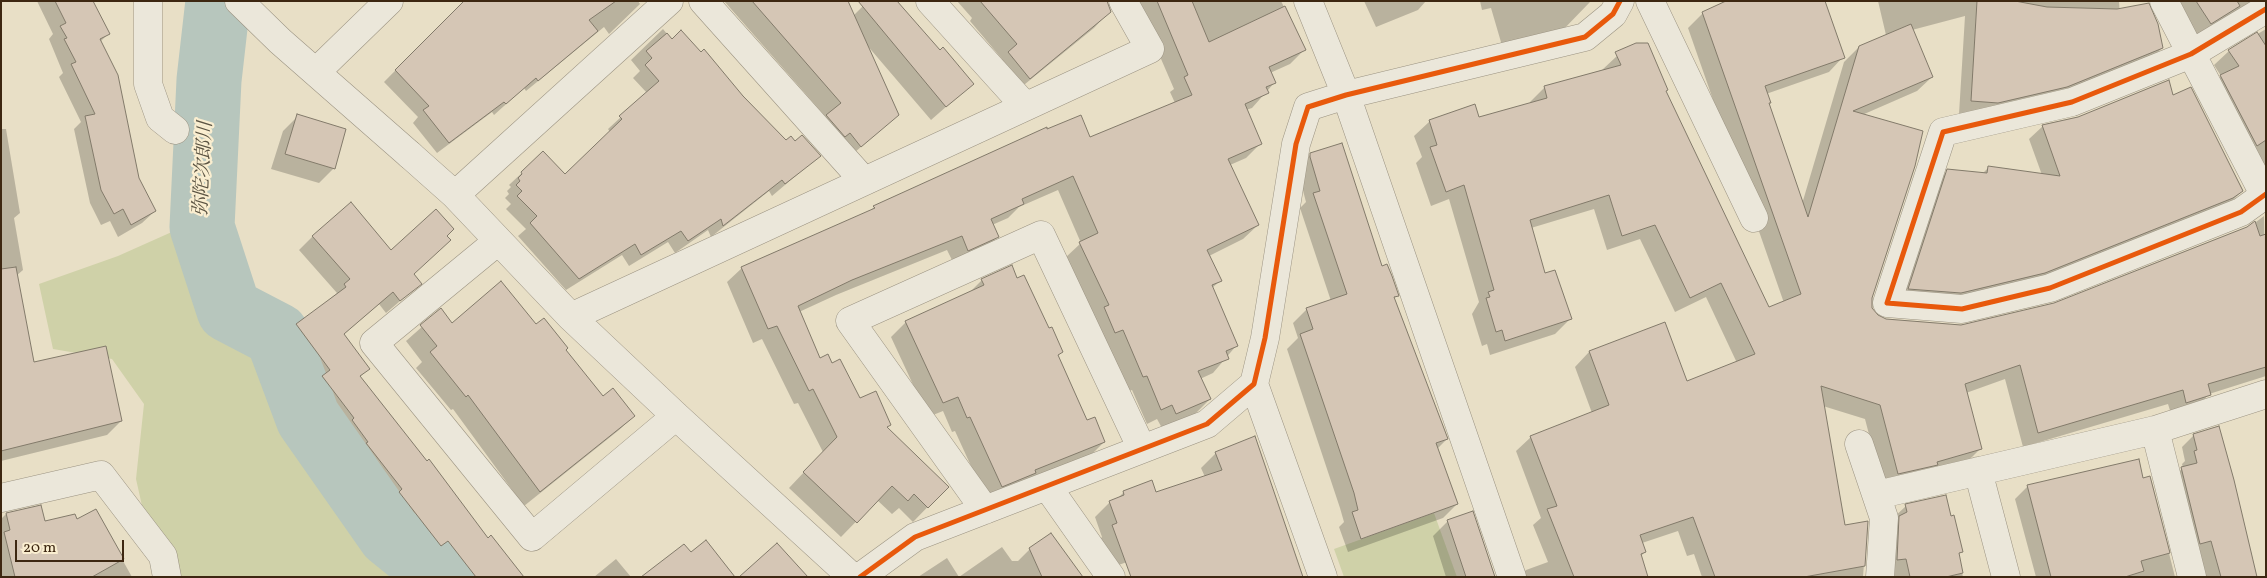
<!DOCTYPE html>
<html>
<head>
<meta charset="utf-8">
<style>
	body { margin:0 }
	#map { position:relative; width:2267px; height:578px; overflow:hidden; background:#e8dfc6; font-family:Vollkorn,serif }
	canvas { display:block }
	.frame { position:absolute; inset:0; border:2px solid #3d2711; pointer-events:none }
	.scale { position:absolute; left:15px; top:540px; width:109px; height:22px; box-sizing:border-box; border:2px solid #3d2711; border-top:0; padding-left:6px; font-size:15px; line-height:18px; white-space:nowrap; color:#3d2711; -webkit-text-stroke:4px #faeed0; paint-order:stroke }
</style>
</head>
<body>
<div id="map">
<canvas width="2267" height="578"></canvas>
<div class="frame"></div>
<div class="scale">20 m</div>
</div>
<script>
const context = document.querySelector('canvas').getContext('2d');
context.lineJoin = 'round';
function paint(path, color) { context.fillStyle = color; context.fill(path, 'evenodd'); }
const shape = rows => new Path2D(rows.map(r => 'M' + r).join(''));
function stroke(path, color, width, dash) { context.strokeStyle = color; context.lineWidth = width; context.lineCap = dash ? 'butt' : 'round'; context.setLineDash(dash || []); context.stroke(path); }
function drawText(font, color, halo, rows, align = 'center') {
  context.font = font + ' Vollkorn,"Noto Serif JP",serif'; context.lineWidth = 4.5; context.setLineDash([]); context.textBaseline = 'middle'; context.strokeStyle = halo; context.fillStyle = color; for (const [text, x, y, turn = 0] of rows) {
    context.save(); context.translate(x, y); context.rotate((+turn || 0) * Math.PI / 180); context.textAlign = isNaN(turn) ? turn : align; if (halo) context.strokeText(text, 0, 0); context.fillText(text, 0, 0); context.restore();
  }
}
paint(shape([
	[174,231,206,316,263,349,314,459,386,572,394,577,158,577,136,479,144,404,112,359,53,349,39,284,118,256],
	[1434,513,1457,577,1344,577,1334,549]
]), '#cfd1a8');
paint(shape([
	[37,1,91,1,108,34,100,42,138,179,155,211,142,223,118,237,110,221,101,225,90,203,74,129,81,122,59,77,63,73,49,39,53,34],
	[464,1,638,1,640,4,609,34,604,27,526,91,524,88,494,115,492,112,437,153,413,123,418,117,384,82],
	[724,1,846,1,853,16,868,1,940,52,972,84,931,120,866,44,897,115,845,161,812,131,826,117],
	[957,1,1099,1,1108,13,1094,28,1014,93,994,67,1002,59,970,21,972,18],
	[1130,1,1281,1,1305,49,1290,64,1270,73,1275,82,1252,108,1246,110,1261,143,1246,158,1230,165,1258,225,1243,239,1209,256,1220,281,1212,288,1236,346,1213,373,1200,379,1210,399,1195,414,1162,428,1157,419,1147,424,1132,390,1128,391,1108,344,1101,347,1065,258,1081,243,1058,190,1019,207,1008,218,992,225,997,237,983,251,954,264,947,250,836,295,799,312,820,359,831,365,859,399,889,425,886,428,947,487,913,522,899,508,892,514,877,500,841,537,789,488,823,452,798,403,794,404,762,339,753,343,727,282,742,268,869,212,874,207,1046,129,1089,138,1175,103,1170,92,1174,89,1149,31],
	[1364,1,1426,1,1418,10,1376,27],
	[1480,1,1591,1,1559,34,1503,49,1491,8,1482,10],
	[1878,1,2119,1,2120,18,2162,48,2149,61,2053,99,1984,115,1959,114,1965,16,1912,30,1932,77,1917,91,1862,115,1871,308,1877,316,1885,320,1961,326,2054,304,2248,228,2264,216,2266,376,2209,394,2195,410,2172,417,2168,404,2023,447,2005,379,1966,393,1980,449,1965,464,1883,488,1865,419,1823,406,1843,527,1867,523,1863,577,1702,577,1694,554,1687,556,1678,531,1642,543,1645,552,1641,556,1634,577,1519,577,1526,570,1548,562,1533,525,1541,518,1516,451,1531,437,1592,413,1575,367,1589,352,1686,382,1737,363,1706,297,1675,312,1640,239,1607,250,1594,209,1531,228,1545,275,1570,319,1555,334,1490,355,1487,344,1482,346,1472,314,1479,302,1449,199,1431,206,1416,163,1422,157,1414,136,1429,122,1474,106,1478,118,1530,104,1530,102,1545,87,1602,70,1617,56,1665,92,1769,309,1784,303,1688,28,1703,13,1843,57,1829,72,1766,94,1768,104,1802,204,1844,62,1859,47,1886,35],
	[2172,1,2266,1,2196,37],
	[663,29,672,40,742,97,786,142,794,143,819,156,772,196,769,191,711,237,708,230,675,253,668,242,629,266,622,255,566,290,518,236,526,229,506,209,511,204,505,198,509,194,507,191,511,187,509,185,543,153,565,176,610,132,608,129,647,93,633,78,640,71,631,60],
	[2266,29,2266,179,2209,89,2221,76,2214,65,2229,51],
	[2190,89,2243,190,2230,203,2031,286,1947,306,1896,302,1934,184,1948,171,1982,174,1989,167,2042,175,2029,139,2043,126,2172,97],
	[298,116,334,168,319,183,271,169,283,131],
	[1,129,6,129,20,213,14,218,23,270,16,276,33,364,121,421,107,435,1,461],
	[1311,154,1397,295,1394,299,1447,439,1437,449,1457,504,1443,518,1348,552,1339,527,1344,522,1340,508,1287,349,1298,338,1293,323,1307,309,1331,301,1300,208,1306,202,1297,168],
	[313,236,391,251,420,284,386,313,379,304,343,335,368,369,360,377,505,577,452,577,434,553,427,559,386,506,389,503,354,457,356,456,339,435,342,432,309,390,316,383,284,338,337,293,299,250],
	[982,280,1017,280,1062,352,1058,356,1087,421,1104,442,1089,457,987,501,955,431,952,432,943,411,928,417,891,337,906,322,969,293],
	[441,310,452,324,536,326,603,398,634,416,619,430,524,506,453,409,451,410,416,368,422,362,406,341],
	[2194,435,2256,577,2193,577,2169,481,2183,468,2182,464,2185,461,2182,447],
	[1216,453,1261,512,1108,569,1098,541,1102,537,1095,517,1110,502,1117,499,1124,492,1155,493,1205,477,1201,468],
	[2150,478,2175,577,2036,577,2015,499,2028,486],
	[1906,506,1961,552,1958,555,1963,577,1882,577,1891,520],
	[95,511,132,577,1,577,1,519,6,514,44,523,77,521],
	[1448,521,1494,577,1446,577,1433,536],
	[1002,547,1012,561,1018,561,1030,549,1077,577,918,577,947,558,959,577],
	[616,559,631,577,594,577]
]), '#0003');
stroke(shape([
	[218,1,209,80,202,227,229,310,277,335,308,418,390,535,442,577]
]), '#b7c6bd', 65);
const building = shape([
	[55,1,93,1,110,34,100,39,118,75,139,178,156,211,131,225,123,209,114,214,101,190,85,116,95,114,71,64,76,62,64,39,67,38,60,26,66,23,55,1],
	[464,1,616,1,589,20,598,31,538,81,536,78,506,104,504,102,449,143,423,110,429,106,395,70,464,1],
	[752,1,848,1,899,115,861,147,850,133,845,137,826,115,841,103,752,1],
	[858,1,897,1,940,50,943,47,974,84,946,107,858,1],
	[980,1,1107,1,1111,12,1030,79,1008,52,1017,44,980,1],
	[1157,1,1192,1,1209,42,1285,6,1306,50,1269,67,1276,83,1266,87,1269,93,1245,104,1262,144,1228,159,1259,225,1207,250,1222,281,1212,285,1238,346,1226,351,1229,359,1198,371,1211,399,1176,414,1172,405,1161,410,1147,376,1143,377,1123,330,1115,333,1104,307,1109,305,1079,242,1098,233,1073,176,1022,199,1024,204,991,219,999,237,968,251,962,236,852,280,798,306,820,358,828,354,832,363,840,359,860,398,876,391,891,425,887,427,949,487,928,508,914,494,908,501,892,486,857,523,803,472,837,437,813,389,809,391,777,326,768,329,741,267,875,208,873,206,1047,127,1047,129,1081,115,1090,137,1192,95,1184,77,1188,75,1157,1],
	[1726,1,1825,1,1845,58,1765,86,1771,103,1769,103,1808,217,1859,46,1911,24,1933,77,1853,111,1923,131,1915,166,1872,298,1872,308,1878,315,1886,319,1961,325,2054,303,2247,227,2255,221,2260,236,2266,234,2266,367,2208,384,2211,395,2186,403,2183,390,2038,433,2020,365,1965,384,1982,449,1937,462,1938,465,1898,474,1880,405,1821,386,1845,525,1868,521,1865,566,1804,577,1715,577,1693,517,1640,535,1646,552,1641,554,1648,577,1574,577,1547,509,1557,506,1530,436,1609,405,1589,351,1665,322,1687,381,1755,354,1721,283,1690,298,1655,225,1622,236,1609,195,1530,220,1545,273,1555,270,1572,319,1505,341,1502,330,1496,332,1486,298,1490,297,1488,292,1494,290,1464,185,1446,192,1430,147,1437,145,1429,120,1475,104,1479,117,1547,98,1544,86,1621,65,1615,52,1636,43,1648,43,1668,90,1666,91,1769,307,1801,294,1702,12,1726,1],
	[1977,1,2015,1,2047,7,2117,9,2149,3,2158,24,2163,48,2067,87,1998,103,1971,101,1977,1],
	[2196,1,2237,1,2240,6,2211,24,2196,1],
	[681,30,701,52,704,49,743,96,786,140,791,136,795,141,802,135,821,156,785,184,782,180,723,226,721,219,688,241,681,231,641,255,635,244,579,279,530,223,537,216,517,196,522,191,516,185,520,181,518,178,522,174,521,172,543,151,565,174,622,119,619,116,659,81,645,65,652,58,646,51,667,33,672,39,681,30],
	[2257,32,2266,46,2266,140,2257,146,2220,75,2239,66,2228,50,2257,32],
	[2169,80,2173,95,2191,87,2243,191,2233,198,2045,273,1961,293,1908,289,1947,169,1987,173,1988,166,2060,176,2042,125,2078,117,2169,80],
	[297,114,346,129,335,169,285,154,297,114],
	[1342,143,1382,266,1387,264,1392,276,1399,296,1394,297,1448,439,1436,443,1458,504,1361,539,1352,512,1358,510,1354,493,1300,334,1313,329,1306,308,1347,294,1313,193,1320,191,1310,157,1310,153,1342,143],
	[351,202,391,250,436,209,454,229,447,236,451,240,414,274,422,284,400,301,393,292,344,334,370,369,360,376,427,461,429,459,488,538,491,535,524,577,476,577,448,541,441,546,399,492,402,489,366,443,368,442,352,420,354,418,322,376,330,370,296,324,346,287,344,284,350,279,312,236,351,202],
	[1012,265,1017,278,1024,275,1049,328,1052,327,1063,352,1058,355,1087,420,1095,417,1105,442,1035,470,1036,473,1002,487,970,417,967,418,958,397,943,403,905,321,984,285,981,279,1012,265],
	[16,267,34,362,106,346,122,421,1,451,1,269,16,267],
	[501,281,536,324,544,318,568,348,566,350,603,396,613,388,635,416,540,492,468,395,466,397,430,352,437,346,420,325,441,308,452,323,501,281],
	[2219,426,2234,480,2257,577,2221,577,2211,541,2200,544,2181,467,2197,463,2194,451,2197,450,2193,434,2219,426],
	[1255,436,1303,577,1131,577,1112,525,1117,523,1109,501,1124,495,1123,491,1152,480,1156,492,1222,470,1215,452,1255,436],
	[2139,459,2143,478,2150,476,2170,553,2141,561,2144,571,2125,577,2051,577,2027,485,2139,459],
	[1946,495,1951,516,1954,515,1963,552,1959,553,1963,573,1946,577,1910,577,1906,559,1897,560,1899,516,1907,512,1905,504,1946,495],
	[41,505,45,521,75,514,77,519,96,509,124,559,92,577,15,577,4,532,10,530,6,513,41,505],
	[1473,511,1495,577,1466,577,1447,520,1473,511],
	[1051,533,1083,577,1042,577,1029,548,1051,533],
	[706,540,735,577,641,577,684,544,691,552,706,540],
	[777,543,808,577,739,577,777,543]
]);
paint(building, '#d5c6b5');
stroke(building, '#827a6a', 1);
const minor = shape([
	[148,1,148,84,160,118,175,130],
	[703,1,864,181],
	[930,1,1025,106],
	[1308,1,1346,95,1512,577],
	[1650,1,1754,218],
	[2164,1,2266,198],
	[2266,9,2191,54,2072,102,1943,132,1887,303,1962,309,2050,288,2241,212,2266,194],
	[317,71,389,1],
	[410,155,455,195,571,317,676,416,852,577],
	[455,195,669,1],
	[498,241,374,343,532,537,676,416],
	[571,317,1150,49,1123,1],
	[1254,384,1323,577],
	[2155,430,2192,577],
	[1859,444,1884,518,1880,577],
	[1978,471,2006,577],
	[1047,486,1111,577],
	[1877,495,2155,430,2266,394],
	[1,498,101,475,163,556,167,577],
	[985,510,850,321,1041,235,1142,449],
	[860,577,915,537,1207,424,1254,384,1265,338,1296,144,1308,107,1346,95,1585,37,1613,14,1620,1]
]);
const tertiary = shape([
	[239,1,280,41,410,155]
]);
stroke(minor, '#9b9382', 29);
stroke(tertiary, '#9b9382', 29);
stroke(minor, '#ebe7da', 28);
stroke(tertiary, '#ebe7da', 28);
stroke(shape([
	[2266,9,2191,54,2072,102,1943,132,1887,303,1962,309,2050,288,2241,212,2266,194],
	[860,577,915,537,1207,424,1254,384,1265,338,1296,144,1308,107,1346,95,1585,37,1613,14,1620,1]
]), '#e8590c', 5);
drawText('italic 19px', '#5b5443', '#faeed0', [
	["弥陀次郎川",205,169,-87]
]);
</script>
</body>
</html>
